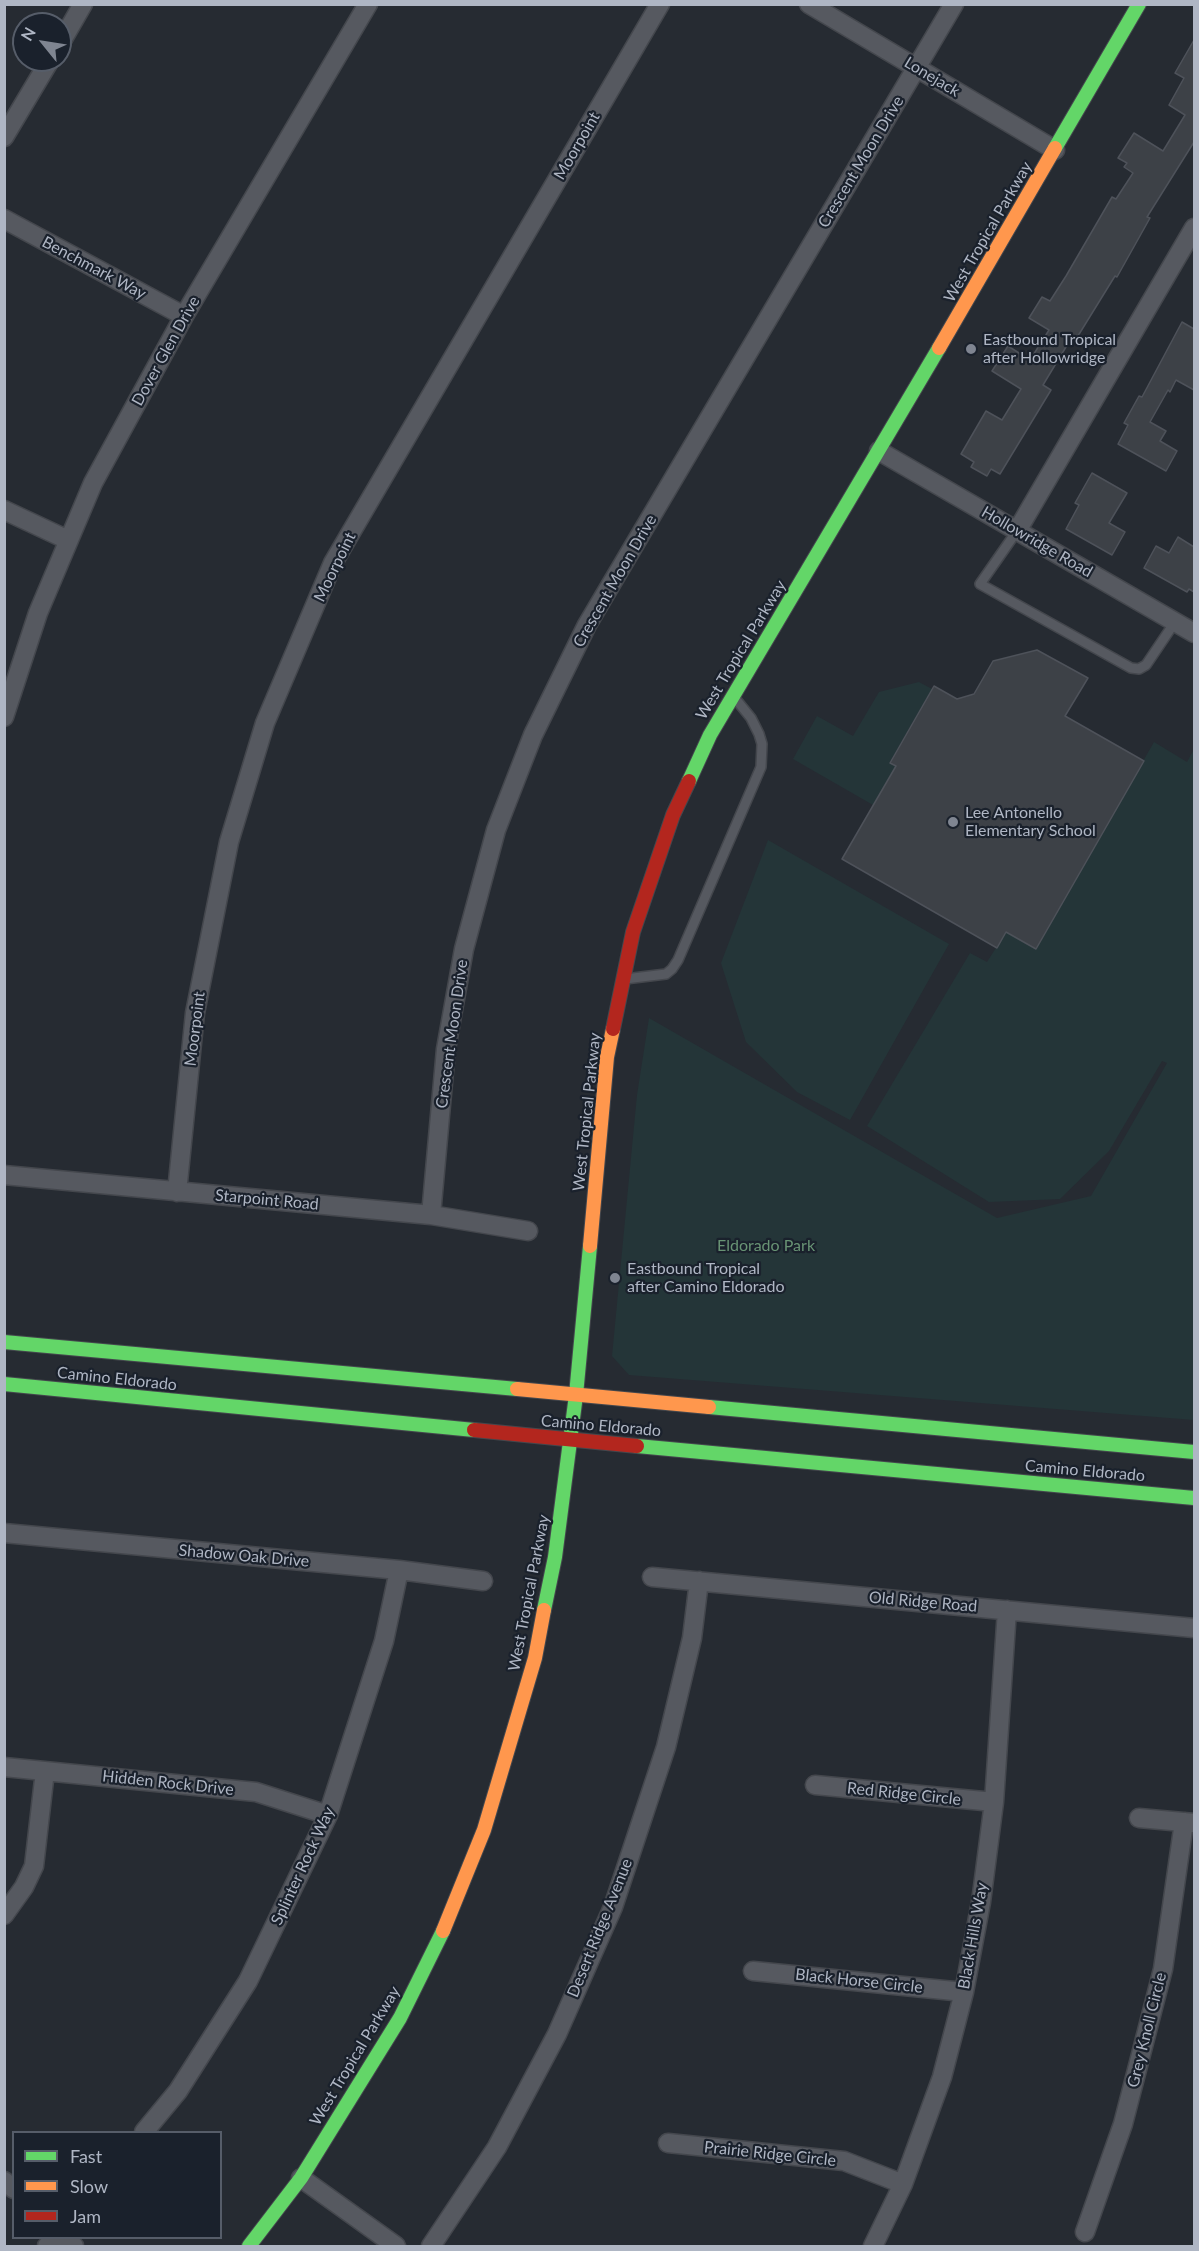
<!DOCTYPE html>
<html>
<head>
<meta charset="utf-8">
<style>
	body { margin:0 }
	#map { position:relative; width:1199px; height:2251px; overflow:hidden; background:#262b32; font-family:Lato,sans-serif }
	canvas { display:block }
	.frame { position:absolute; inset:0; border:6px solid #afb6c4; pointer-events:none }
	.legend { position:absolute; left:12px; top:2131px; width:210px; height:108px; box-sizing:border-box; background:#1a212c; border:2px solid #565d69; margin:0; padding:8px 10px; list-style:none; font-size:18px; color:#afb6c4 }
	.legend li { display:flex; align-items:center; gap:12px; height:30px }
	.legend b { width:30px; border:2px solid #565d69 }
	.north { position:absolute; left:12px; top:12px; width:60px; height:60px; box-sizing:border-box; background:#1a212c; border:2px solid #565d69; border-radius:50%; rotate:300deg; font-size:16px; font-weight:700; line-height:24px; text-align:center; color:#afb6c4 }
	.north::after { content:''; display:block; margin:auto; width:21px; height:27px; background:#7f8591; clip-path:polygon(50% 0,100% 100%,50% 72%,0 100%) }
</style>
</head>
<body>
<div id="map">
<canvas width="1199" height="2251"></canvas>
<div class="frame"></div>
<ul class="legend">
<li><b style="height:8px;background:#63d668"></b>Fast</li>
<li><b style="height:8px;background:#ff974d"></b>Slow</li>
<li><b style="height:8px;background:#b3261e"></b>Jam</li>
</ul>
<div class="north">N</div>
</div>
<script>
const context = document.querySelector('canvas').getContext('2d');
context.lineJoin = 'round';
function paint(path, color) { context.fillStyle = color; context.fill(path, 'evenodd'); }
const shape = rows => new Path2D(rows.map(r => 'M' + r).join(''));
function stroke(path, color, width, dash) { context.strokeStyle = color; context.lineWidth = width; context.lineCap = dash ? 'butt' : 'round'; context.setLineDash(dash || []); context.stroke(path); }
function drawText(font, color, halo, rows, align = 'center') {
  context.font = font + ' Lato,sans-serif'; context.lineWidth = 4.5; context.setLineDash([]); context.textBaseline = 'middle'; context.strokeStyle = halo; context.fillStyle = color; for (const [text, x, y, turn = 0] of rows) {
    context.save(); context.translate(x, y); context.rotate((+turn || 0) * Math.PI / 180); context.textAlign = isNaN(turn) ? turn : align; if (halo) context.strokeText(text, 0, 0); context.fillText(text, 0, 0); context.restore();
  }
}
paint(shape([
	[919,682,932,689,890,762,896,766,873,805,793,759,817,716,853,736,879,692],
	[1154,742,1187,762,1194,749,1194,1420,629,1375,612,1356,637,1095,649,1018,997,1218,1091,1196,1167,1063,1162,1061,1109,1151,1060,1199,989,1202,867,1126,970,953,987,962,1006,932,1036,949],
	[768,840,949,944,850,1120,797,1092,746,1042,721,963]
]), '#243538');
const building = shape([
	[1194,40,1194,142,1147,217,1150,218,1117,277,1115,276,1073,344,1069,342,1043,385,1051,390,1000,474,991,469,987,476,971,467,974,462,961,454,986,411,1002,420,1021,389,992,371,1008,346,1030,360,1049,330,1029,318,1042,297,1050,301,1066,276,1112,197,1116,199,1133,173,1124,167,1127,163,1118,158,1134,133,1163,151,1185,115,1169,105,1184,78,1175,73,1194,40],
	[1182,322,1194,329,1194,390,1176,380,1170,392,1168,390,1150,422,1166,431,1160,441,1177,451,1166,471,1118,444,1128,425,1124,423,1139,396,1142,397,1182,322],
	[1092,473,1127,493,1109,523,1125,532,1112,555,1066,529,1079,505,1075,503,1092,473],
	[1178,537,1194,547,1194,592,1189,589,1187,592,1144,568,1156,546,1169,553,1178,537],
	[1037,650,1088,678,1065,716,1144,761,1036,949,1006,932,997,948,842,859,896,766,890,763,934,686,957,699,974,694,993,661,1037,650]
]);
paint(building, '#3d4147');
stroke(building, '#4e525a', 1.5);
const lane = shape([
	[1017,531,980,584,1131,668,1139,669,1146,665,1175,622],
	[625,979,666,974,672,969,678,960,761,767,762,744,759,734,751,718,734,697]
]);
const street = shape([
	[809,4,1055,150],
	[60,44,83,4],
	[4,137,50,60],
	[4,219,184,316],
	[879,451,1194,633],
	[4,510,68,540],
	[1017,531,1194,228],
	[4,717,38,613,93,483,184,316,368,4],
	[4,1175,431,1215,528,1231],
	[177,1192,195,1013,229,842,265,723,333,563,660,4],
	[431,1215,446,1049,464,949,496,830,533,735,587,625,954,4],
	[4,1533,399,1570,483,1581],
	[652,1577,1194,1628],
	[4,1767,256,1792,328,1815],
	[815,1785,994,1802],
	[1139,1818,1194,1823],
	[4,1915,24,1887,34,1866,45,1771],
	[753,1971,964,1992],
	[144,2132,178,2091,248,1981,328,1815,384,1641,399,1570],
	[668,2143,844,2161,903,2184],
	[301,2178,396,2246],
	[4,2181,14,2189],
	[1085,2232,1123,2124,1163,1969,1184,1822],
	[65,2238,74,2246],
	[47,2246,56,2238],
	[431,2246,497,2147,557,2034,613,1907,666,1747,692,1638,699,1581],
	[873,2246,903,2184,942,2077,964,1992,981,1902,994,1802,1007,1610]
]);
const fast = shape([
	[1055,148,1139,4],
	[689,781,710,735,939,348],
	[4,1342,517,1389],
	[4,1384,474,1430],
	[709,1407,1194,1452],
	[637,1446,1194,1498],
	[544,1610,555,1557,576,1395,590,1246],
	[249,2246,301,2178,400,2018,443,1931]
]);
const slow = shape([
	[939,348,1055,148],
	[590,1246,607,1057,613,1029],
	[517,1389,709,1407],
	[443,1931,484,1830,535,1658,544,1610]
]);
const jam = shape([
	[613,1029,633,932,673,815,689,781],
	[474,1430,637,1446]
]);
stroke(lane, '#44474d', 12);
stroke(street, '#44474d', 21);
stroke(fast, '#44474d', 16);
stroke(slow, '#44474d', 16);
stroke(jam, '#44474d', 16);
stroke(lane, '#565960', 9);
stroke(street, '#565960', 18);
stroke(fast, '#63d668', 14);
stroke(slow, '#ff974d', 14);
stroke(jam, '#b3261e', 14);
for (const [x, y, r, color] of [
	[971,349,6,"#7f8591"],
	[953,822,6,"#7f8591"],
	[615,1278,6,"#7f8591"]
]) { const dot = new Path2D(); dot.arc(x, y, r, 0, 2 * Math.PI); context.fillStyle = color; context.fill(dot); stroke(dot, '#1a212c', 2); }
drawText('16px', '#afb6c4', '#1a212c', [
	["Lonejack",932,77,31],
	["Moorpoint",577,146,-60],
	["Crescent Moon Drive",861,162,-59],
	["West Tropical Parkway",988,232,-60],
	["Benchmark Way",94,268,28],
	["Dover Glen Drive",166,351,-61],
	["Hollowridge Road",1037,542,30],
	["Moorpoint",335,567,-64],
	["Crescent Moon Drive",615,581,-60],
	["West Tropical Parkway",741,650,-59],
	["Moorpoint",195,1029,-83],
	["Crescent Moon Drive",452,1034,-82],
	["West Tropical Parkway",587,1112,-84],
	["Starpoint Road",267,1200,5],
	["Camino Eldorado",117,1379,6],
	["Camino Eldorado",601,1426,5],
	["Camino Eldorado",1085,1471,5],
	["Shadow Oak Drive",244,1556,5],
	["West Tropical Parkway",529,1593,-79],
	["Old Ridge Road",923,1602,5],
	["Hidden Rock Drive",168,1783,6],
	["Red Ridge Circle",904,1794,6],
	["Splinter Rock Way",303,1866,-65],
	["Desert Ridge Avenue",600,1928,-68],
	["Black Hills Way",973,1936,-80],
	["Black Horse Circle",859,1981,6],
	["Grey Knoll Circle",1147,2030,-76],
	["West Tropical Parkway",355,2056,-59],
	["Prairie Ridge Circle",770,2154,6]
]);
drawText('16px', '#afb6c4', '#1a212c', [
	["Eastbound Tropical",983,340],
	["after Hollowridge",983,358],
	["Lee Antonello",965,813],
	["Elementary School",965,831],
	["Eastbound Tropical",627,1269],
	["after Camino Eldorado",627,1287]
], 'left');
drawText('16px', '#689374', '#1a212c', [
	["Eldorado Park",766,1246]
]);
</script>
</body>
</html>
